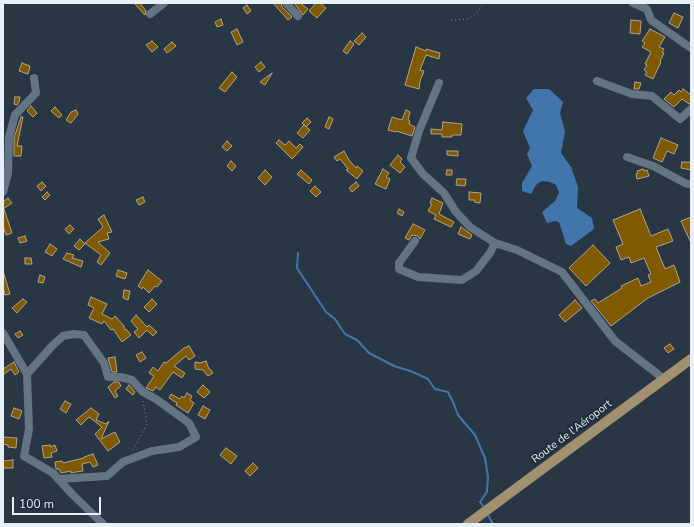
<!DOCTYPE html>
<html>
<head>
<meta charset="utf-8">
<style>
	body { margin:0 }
	#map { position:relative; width:694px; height:527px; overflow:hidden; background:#293745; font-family:"Nunito Sans",sans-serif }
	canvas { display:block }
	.frame { position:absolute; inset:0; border:4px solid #e8f1fa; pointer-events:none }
	.scale { position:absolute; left:12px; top:497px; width:89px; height:18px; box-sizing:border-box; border:2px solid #e8f1fa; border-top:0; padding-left:5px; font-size:12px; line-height:14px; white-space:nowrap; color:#e8f1fa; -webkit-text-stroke:3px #1f2d3a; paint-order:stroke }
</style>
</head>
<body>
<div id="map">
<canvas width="694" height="527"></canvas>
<div class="frame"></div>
<div class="scale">100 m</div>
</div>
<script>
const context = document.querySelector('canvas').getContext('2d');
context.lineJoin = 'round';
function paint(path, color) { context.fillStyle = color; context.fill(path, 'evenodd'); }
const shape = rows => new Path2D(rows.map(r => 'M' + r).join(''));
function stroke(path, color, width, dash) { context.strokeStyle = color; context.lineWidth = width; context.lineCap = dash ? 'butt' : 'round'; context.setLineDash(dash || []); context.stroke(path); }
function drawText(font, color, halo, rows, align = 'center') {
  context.font = font + ' "Nunito Sans",sans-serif'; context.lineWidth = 4; context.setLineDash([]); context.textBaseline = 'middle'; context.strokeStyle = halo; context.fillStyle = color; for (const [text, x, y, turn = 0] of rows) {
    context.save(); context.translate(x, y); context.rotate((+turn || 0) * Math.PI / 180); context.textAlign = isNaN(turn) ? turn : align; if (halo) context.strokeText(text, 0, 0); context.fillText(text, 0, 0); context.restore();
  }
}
paint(shape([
	[534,89,549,89,563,102,560,113,565,131,561,153,571,167,578,187,577,208,592,218,594,229,571,246,566,244,559,222,555,221,547,223,542,212,555,201,559,193,556,185,550,182,542,181,536,185,531,194,522,191,522,183,532,166,527,154,530,148,523,131,533,110,526,98]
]), '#4375ad');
stroke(shape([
	[298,253,297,268,326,312,335,319,345,334,357,340,369,353,394,366,413,372,428,379,435,389,448,392,453,402,458,415,475,435,485,458,488,477,487,492,480,502,484,507],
	[487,513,493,524]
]), '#4375ad', 2);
const building = shape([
	[134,3,140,3,146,11,145,15,134,3],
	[273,3,281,3,282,7,292,17,288,20,273,3],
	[296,3,300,3,308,9,303,15,295,4,296,3],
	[316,3,320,3,326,8,317,18,309,11,316,3],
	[247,5,251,11,247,14,243,8,247,5],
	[674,13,683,17,678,28,669,23,674,13],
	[221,19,223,25,217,27,215,22,221,19],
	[631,20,641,21,640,34,630,33,631,20],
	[237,29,243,42,237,45,231,32,237,29],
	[650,29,665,37,659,47,664,49,662,52,664,53,660,61,661,62,653,79,645,75,647,72,644,70,647,65,645,64,651,52,642,47,645,43,642,41,650,29],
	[362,33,366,37,359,45,354,41,362,33],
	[152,41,158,47,152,52,146,45,152,41],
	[350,41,354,44,347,54,343,51,350,41],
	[172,42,176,46,167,53,164,49,172,42],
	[416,47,426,51,426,49,440,53,439,59,426,55,420,70,424,71,420,81,419,89,405,85,416,47],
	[261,62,265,67,259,72,255,67,261,62],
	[22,63,30,66,28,74,19,71,22,63],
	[232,72,237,77,225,92,219,88,232,72],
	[272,73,265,85,260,82,272,73],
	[635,82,641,83,639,89,634,89,635,82],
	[683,89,691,95,691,104,689,104,682,99,674,107,664,99,671,92,674,95,679,90,681,92,683,89],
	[15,97,20,97,19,102,17,105,14,104,15,97],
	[31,106,37,113,33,117,27,111,31,106],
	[55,107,62,115,59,118,51,111,55,107],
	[76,110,78,114,71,123,66,120,71,112,76,110],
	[406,110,410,112,408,120,410,121,409,124,415,127,412,136,396,131,396,132,388,130,392,117,402,120,406,110],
	[21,117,23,117,17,146,22,146,21,156,14,156,14,138,21,117],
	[329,117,333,119,329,129,325,127,329,117],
	[307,118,311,122,306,127,302,123,307,118],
	[443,122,462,124,461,135,452,135,452,137,442,137,442,134,431,134,431,129,442,130,443,122],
	[304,125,310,130,303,138,297,133,304,125],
	[661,138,678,145,674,154,667,151,662,162,653,158,661,138],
	[279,140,285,145,289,141,296,148,300,144,303,147,292,159,276,143,279,140],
	[227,141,232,146,227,151,222,147,227,141],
	[344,151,349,160,356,168,357,166,363,171,357,179,346,170,348,169,340,159,337,161,334,157,344,151],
	[447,151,458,151,458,156,447,155,447,151],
	[398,155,402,159,400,162,405,167,400,173,390,165,398,155],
	[231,161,236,166,232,171,227,166,231,161],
	[682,162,691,162,691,170,681,168,682,162],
	[383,169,389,173,386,177,390,179,386,189,375,184,383,169],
	[643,169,644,171,647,170,649,176,637,179,636,174,638,173,637,171,643,169],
	[265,170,272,177,265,185,258,178,265,170],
	[301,170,312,180,309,184,297,174,301,170],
	[447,170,452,170,452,175,446,175,447,170],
	[457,179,466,179,465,186,456,185,457,179],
	[42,182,46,186,41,191,37,186,42,182],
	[356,182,359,186,352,192,349,188,356,182],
	[315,186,321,192,316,197,310,191,315,186],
	[47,192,50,195,45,200,42,197,47,192],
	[469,192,481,193,480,203,474,202,475,200,469,200,469,192],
	[143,197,145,202,139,205,136,200,143,197],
	[8,198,12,203,3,209,3,202,8,198],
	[432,198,443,203,439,214,454,222,451,227,434,219,436,215,428,211,432,204,430,203,432,198],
	[3,209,4,209,12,233,6,235,3,226,3,209],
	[399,209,404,212,402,216,397,213,399,209],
	[640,209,651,236,668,229,673,241,656,247,665,269,674,265,680,282,648,298,611,326,591,301,595,299,598,303,622,288,621,286,638,278,641,286,651,282,648,275,651,274,644,258,631,263,629,257,621,260,616,247,623,244,613,220,640,209],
	[104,215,112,232,107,233,109,239,98,242,110,253,101,265,97,262,101,255,85,243,103,227,98,219,104,215],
	[691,217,691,243,681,221,691,217],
	[413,224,425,230,420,239,418,236,412,235,409,240,405,238,413,224],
	[70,225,74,229,69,234,65,229,70,225],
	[461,227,472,235,470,239,458,234,461,227],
	[25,236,27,241,20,243,18,238,25,236],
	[80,239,85,244,79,250,74,246,80,239],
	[50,244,57,249,52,256,45,252,50,244],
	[593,245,610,263,586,286,569,268,593,245],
	[67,253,74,255,72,258,83,261,81,267,63,259,67,253],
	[25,258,31,258,32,264,25,264,25,258],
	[118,270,127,273,125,279,116,276,118,270],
	[148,270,162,281,157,287,155,286,149,293,143,287,142,289,138,286,148,270],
	[4,274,10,294,5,295,3,288,3,275,4,274],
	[40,275,45,277,43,283,38,282,40,275],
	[124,290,130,291,128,300,123,298,124,290],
	[91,297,107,304,102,314,112,319,115,316,124,326,124,329,127,330,131,335,122,342,113,329,111,330,104,321,102,324,89,318,94,308,88,305,91,297],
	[23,299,27,302,17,313,12,308,23,299],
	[152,299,157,304,149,312,144,307,152,299],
	[575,300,582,308,565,322,559,315,575,300],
	[136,315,147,327,149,325,157,332,153,336,147,330,139,338,134,332,138,329,131,321,136,315],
	[20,331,23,335,18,338,15,334,20,331],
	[670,344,674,349,668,353,664,348,670,344],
	[189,346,195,356,189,360,186,356,174,366,185,373,182,378,173,372,160,390,156,387,153,391,146,388,154,376,149,373,153,367,158,371,164,362,166,363,184,348,189,346],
	[142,352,146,358,140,362,136,355,142,352],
	[115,357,117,372,112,372,108,358,115,357],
	[206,361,209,369,210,369,213,373,208,376,203,370,195,369,195,362,200,363,206,361],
	[14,362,19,372,15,375,11,369,3,375,3,369,14,362],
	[114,382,119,382,121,386,115,391,118,396,115,398,108,387,114,382],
	[129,385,135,392,133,395,126,389,129,385],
	[203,385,210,392,204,398,197,392,203,385],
	[187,393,192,396,190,400,194,403,188,413,176,405,177,403,169,398,171,394,180,399,182,396,184,398,187,393],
	[65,401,71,404,66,413,60,409,65,401],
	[203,406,210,410,205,419,198,415,203,406],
	[14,408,22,411,19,419,11,416,14,408],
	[91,408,99,414,96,420,106,424,109,421,101,439,115,432,120,442,108,451,95,434,102,427,89,417,81,425,76,420,91,408],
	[3,437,17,438,16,448,8,447,8,445,3,444,3,437],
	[50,445,50,447,55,445,57,451,51,453,52,457,44,458,42,446,50,445],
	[226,448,237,456,231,464,220,455,226,448],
	[93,454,98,465,93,467,90,462,82,464,83,471,76,472,71,473,71,471,61,473,59,469,56,469,55,462,62,461,63,463,84,458,84,457,93,454],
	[13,460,13,468,3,468,3,461,13,460],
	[253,463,258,468,250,476,245,471,253,463]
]);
paint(building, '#805a00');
stroke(building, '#b0a491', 1);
stroke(shape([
	[451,20,468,19,476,14,484,3],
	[133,450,147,424,143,401]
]), '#828e99', 1, [1, 3]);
stroke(shape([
	[286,3,298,16],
	[633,3,647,9,651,20,691,48],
	[150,14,164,3],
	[597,81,632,94,652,96,680,119,691,109],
	[439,83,419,131,411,158,423,174,444,193,456,212,470,227,495,243,517,250,562,272,615,341,664,379],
	[627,157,653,166,687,184,691,184],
	[3,192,8,174,9,137,15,115,36,93,34,78],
	[415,241,399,263,399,269,418,277,462,280,476,271,490,253,495,243],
	[3,333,27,374,29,429,24,456,53,473,72,494,103,524],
	[27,374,53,345,63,336,74,334,84,335,104,363,108,377,120,377,132,380,143,392,156,399,189,423,196,437,179,447,152,451,123,462,107,476,58,479]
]), '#647483', 8);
stroke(shape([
	[468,524,691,359]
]), '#a19170', 10);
drawText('11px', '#e8f1fa', '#1f2d3a', [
	["Route de l'Aéroport",572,432,-37]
]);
</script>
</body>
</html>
